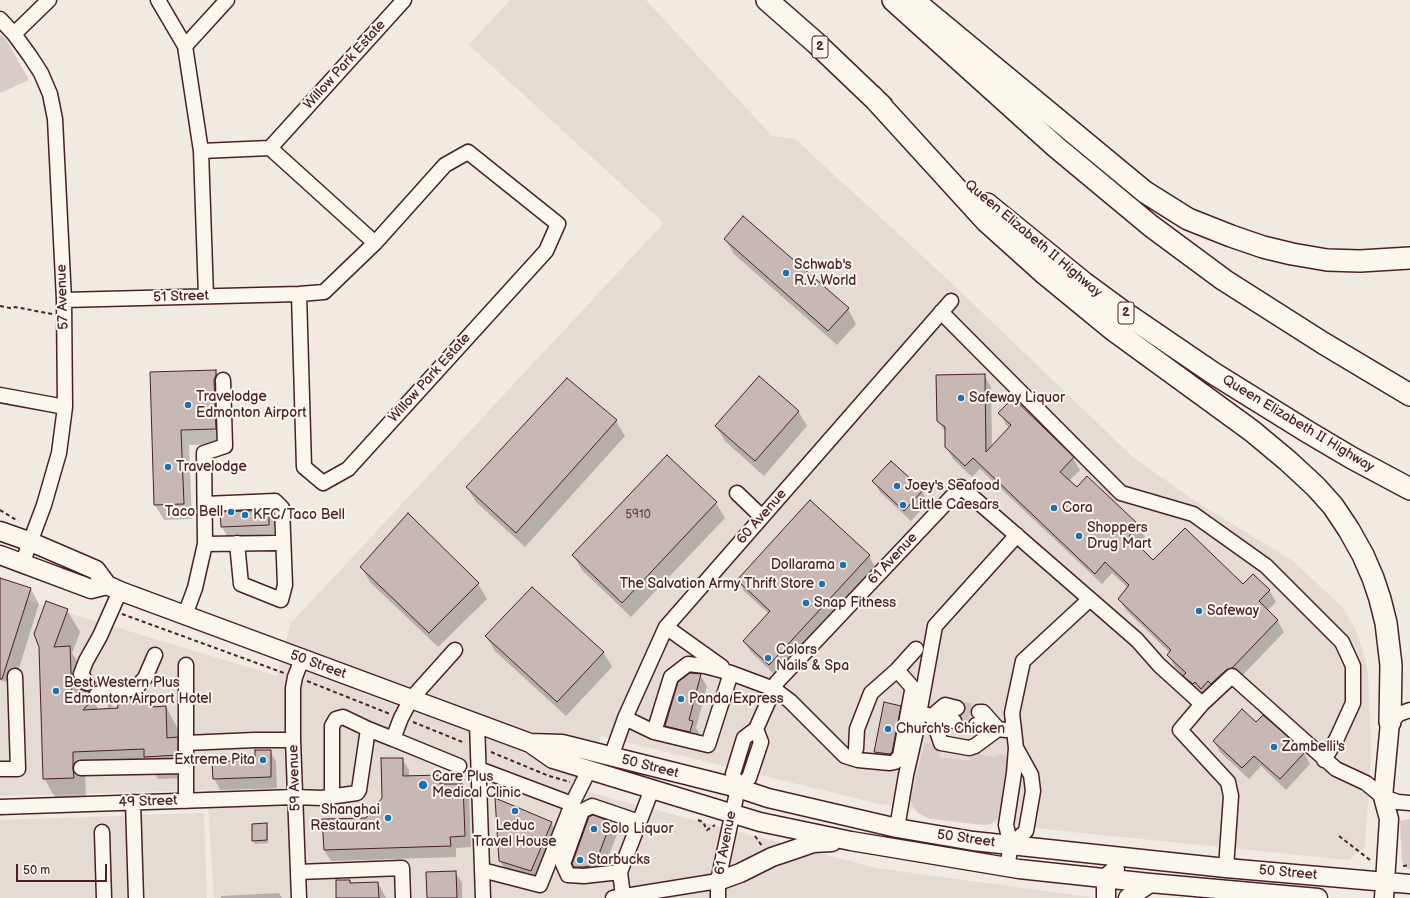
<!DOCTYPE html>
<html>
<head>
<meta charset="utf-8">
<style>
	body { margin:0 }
	#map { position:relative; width:1410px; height:898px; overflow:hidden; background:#f0eae0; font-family:"Balsamiq Sans",sans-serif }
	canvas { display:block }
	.scale { position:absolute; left:16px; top:864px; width:91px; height:18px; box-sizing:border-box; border:2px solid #4a1f2b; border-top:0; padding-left:5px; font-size:12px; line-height:14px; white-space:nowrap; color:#4a1f2b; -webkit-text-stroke:3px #fbf7ec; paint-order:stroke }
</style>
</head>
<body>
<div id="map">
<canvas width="1410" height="898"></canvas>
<div class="scale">50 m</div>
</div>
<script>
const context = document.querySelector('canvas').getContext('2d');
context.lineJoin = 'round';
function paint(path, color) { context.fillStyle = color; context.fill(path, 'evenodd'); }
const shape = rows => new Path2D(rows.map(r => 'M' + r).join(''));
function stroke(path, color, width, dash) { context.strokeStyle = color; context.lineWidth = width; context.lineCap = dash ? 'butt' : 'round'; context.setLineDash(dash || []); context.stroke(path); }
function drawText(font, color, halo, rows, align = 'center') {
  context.font = font + ' "Balsamiq Sans",sans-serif'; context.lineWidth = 4; context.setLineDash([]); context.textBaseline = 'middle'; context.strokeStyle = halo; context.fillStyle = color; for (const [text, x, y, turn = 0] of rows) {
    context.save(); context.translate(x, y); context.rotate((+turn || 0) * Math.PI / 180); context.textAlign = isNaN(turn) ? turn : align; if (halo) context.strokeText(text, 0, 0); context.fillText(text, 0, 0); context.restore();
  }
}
paint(shape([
	[510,0,646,0,772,136,795,139,944,276,1134,458,1198,503,1293,561,1344,609,1358,635,1367,667,1369,692,1371,756,1365,847,1349,860,1053,830,993,822,879,804,601,736,581,790,876,868,1096,898,214,898,207,790,0,796,0,592,277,676,291,623,664,223,469,45],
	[204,813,207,898,0,898,0,820]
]), '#e4dbd2');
paint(shape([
	[0,34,6,39,29,80,0,93],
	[925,743,941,745,939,757,970,761,972,751,981,751,981,755,996,757,997,754,1004,755,1008,760,1010,773,1003,812,991,824,983,825,930,819,918,813,911,802,911,796],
	[1410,819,1410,869,1408,869,1402,862,1400,821]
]), '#d8ccc6');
paint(shape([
	[725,239,848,309,856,324,837,345,734,254],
	[216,371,224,386,224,444,189,445,192,519,164,520,155,505,151,373],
	[984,375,991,387,992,447,1010,428,1006,425,1000,413,1073,458,1080,470,1069,481,1077,489,1087,477,1138,526,1145,537,1137,546,1153,561,1243,586,1269,590,1276,602,1267,611,1277,620,1284,632,1239,679,1208,700,1202,693,1200,695,1191,687,1185,677,1175,667,1168,655,1170,653,1126,610,1119,599,1128,588,1112,573,1102,584,980,469,972,477,953,459,946,447,946,433,938,421],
	[798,411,807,426,764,476,725,441,716,426],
	[616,421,625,436,525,547,476,502,467,487],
	[873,481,922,491,928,502,911,521,880,492],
	[716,503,725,518,631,617,582,570,573,555],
	[268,511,274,522,275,536,228,538,222,527,221,513],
	[869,556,875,567,775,675,751,652,744,641,769,614,744,591,738,580],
	[361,567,478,584,487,599,438,647,370,582],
	[0,579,31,589,39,604,14,684,0,680],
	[67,610,80,632,72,653,82,669,83,692,89,692,99,710,119,709,151,698,156,707,166,707,178,729,179,742,190,761,190,778,158,779,154,772,85,774,86,800,57,801,44,778,40,647],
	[486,636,603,652,612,667,566,716,495,651],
	[700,675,707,686,696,728,699,733,696,743,672,737,666,726],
	[96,680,101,685,113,707,109,708,96,686],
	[900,706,907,718,898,764,882,763,875,751],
	[1256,723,1304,753,1310,764,1286,790,1261,766,1249,779,1220,752,1214,741],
	[270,751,276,762,277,788,220,790,214,778,256,761],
	[402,759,409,770,409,777,439,776,444,785,462,785,469,796,471,847,456,848,456,857,331,861,324,850,323,820,366,819,384,798],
	[611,822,617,834,601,876,581,878,575,866],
	[551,823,560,838,540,885,509,876,500,861],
	[266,824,268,827,268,843,255,844,253,840],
	[455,872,462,883,462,898,428,898],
	[350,881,351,884,378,883,386,898,337,898],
	[279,893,282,898,221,898,221,896]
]), '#0003');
const building = shape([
	[743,216,849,308,828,331,724,239,743,216],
	[216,370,216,375,214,380,216,429,181,430,184,504,154,505,150,372,216,370],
	[985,374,986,452,1011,425,998,413,1013,398,1074,457,1060,472,1077,487,1087,476,1139,525,1129,536,1153,560,1185,528,1243,584,1253,574,1270,590,1259,601,1278,620,1232,668,1226,670,1211,684,1208,681,1201,689,1195,682,1193,684,1183,676,1186,673,1167,655,1171,650,1118,599,1129,585,1105,562,1095,574,973,458,965,466,945,447,945,427,937,421,936,375,985,374],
	[759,376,799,411,755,461,715,426,759,376],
	[567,378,617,420,516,533,466,487,567,378],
	[667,455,717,502,622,603,572,555,667,455],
	[891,461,923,490,904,511,872,481,891,461],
	[810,500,870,555,769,665,743,641,770,611,737,580,810,500],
	[269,510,269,525,221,527,220,512,269,510],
	[408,513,479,583,429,633,360,567,408,513],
	[0,578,31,588,2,679,0,679,0,578],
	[532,587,604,652,557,702,485,636,532,587],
	[46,601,68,609,54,647,70,646,72,698,81,689,84,691,89,691,89,696,92,700,83,710,118,708,117,699,152,697,152,707,166,706,167,738,178,737,178,755,144,757,144,749,73,752,73,769,74,778,43,779,39,647,34,634,46,601],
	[690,673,701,674,689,720,693,721,690,732,665,726,678,682,690,673],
	[884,702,901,706,892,752,890,754,874,752,884,702],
	[1242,709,1256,722,1263,715,1305,752,1280,779,1254,756,1242,768,1213,741,1242,709],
	[255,750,271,750,271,777,213,779,212,762,255,760,255,750],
	[381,758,403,758,403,776,440,775,440,784,463,784,465,836,450,837,451,846,324,850,322,819,366,818,382,798,381,758],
	[495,798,552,822,531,871,499,861,495,798],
	[593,815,611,822,595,865,583,867,574,867,572,864,589,817,593,815],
	[267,823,267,840,252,841,252,824,267,823],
	[456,871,457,898,427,898,426,872,456,871],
	[336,880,350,880,350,883,378,882,379,898,336,898,336,880]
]);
paint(building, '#c8b8b3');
stroke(building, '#4a1f2b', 1);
stroke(shape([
	[957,708,979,712],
	[954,721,976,725]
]), '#cfc1bc', 14, [14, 7]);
const minor = shape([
	[158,0,185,46,201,151,206,296],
	[0,19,14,34,30,56,41,73,50,94,55,119,64,300,65,407,59,453,44,505,22,564],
	[14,34,49,0],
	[185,46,227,0],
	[270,148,404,0],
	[201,151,270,148,375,243],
	[64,300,299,294,324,292,375,243,445,165,468,152,558,224,546,251,348,469,323,483,304,467,299,294],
	[941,312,1121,493,1193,514,1266,566,1342,642,1353,666,1353,703,1337,738,1324,760],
	[0,395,65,407],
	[737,493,762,517],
	[205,504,275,501,282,508,285,585,281,600,241,584,237,543],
	[205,544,276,543],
	[185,615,195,588,205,544,204,453,225,446,223,380],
	[666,627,722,667],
	[186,665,186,801],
	[87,683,81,674,86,661,100,636,120,591],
	[97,694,136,688,145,678,155,655],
	[979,712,983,712,998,729,1006,730],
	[919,713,932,716,941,743,969,748,975,746,998,729],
	[625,718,654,732,708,745,731,673,774,689,790,701,845,756,858,760,890,763,895,762,900,756,912,691,912,687,897,670],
	[954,721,932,716,945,705,957,708],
	[1390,722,1399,714,1410,710],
	[477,723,483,898],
	[976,725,998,729],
	[654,732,671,677,688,664,705,666,731,673],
	[393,739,459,766],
	[186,743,255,740,293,740],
	[856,749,857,729,871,693,897,670,916,649],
	[611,757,625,718,666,627,951,301],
	[81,768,186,766],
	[0,769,18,769,15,676],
	[479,769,572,804],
	[738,788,749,778,761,742,756,729],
	[332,797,332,726,336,719,343,717,368,729],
	[133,802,136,898],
	[0,807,295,797,322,798,357,793,359,790,368,729,393,739,401,718,411,699,455,650],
	[897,828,906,775,915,736,935,626,1017,535],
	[102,832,104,898],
	[1011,845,1026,831,1033,791,1031,775,1016,748],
	[1007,867,1011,845,1006,825,1014,773,1016,748,1012,713,1023,661,1090,599],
	[1226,868,1231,796,1228,782,1180,730,1202,704,1232,676,1336,769,1366,783,1383,797,1398,802,1410,803],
	[482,870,540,885,572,804,589,770],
	[298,872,402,868,403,898],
	[620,872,584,876,568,875,563,864,582,811,592,806,639,822],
	[623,896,620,872,652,789],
	[299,898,293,740,293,688,295,677,302,659],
	[613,898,718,881],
	[718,898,718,881,738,788,733,774,744,738,756,729,777,682,961,487,1137,640,1159,665,1202,704]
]);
const major = shape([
	[0,531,31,542,96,570,107,585,120,591,530,743,553,759,760,822,851,841,1019,869,1150,883,1318,898],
	[0,555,91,589,107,585],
	[530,743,562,744,738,788,768,798,897,828,973,841,1226,868,1410,884],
	[718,881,740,873,772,857,793,850,813,843,832,842],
	[1106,898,1106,878,1115,870],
	[1128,898,1150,883],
	[1384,898,1389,819,1383,797,1390,722]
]);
const highway = shape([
	[767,0,816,43,882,106],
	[893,0,1056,147,1151,226,1224,280,1323,343,1410,395],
	[913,0,1145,192,1188,219,1231,236,1263,247,1292,254,1327,260,1360,261,1410,258],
	[872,96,986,221,1045,274,1112,329,1252,431,1288,461,1316,487,1333,506,1349,530,1363,555,1373,578,1380,599,1386,623,1391,665,1390,722],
	[987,204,1084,283,1122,311,1213,373,1308,432,1352,458,1410,489]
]);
stroke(minor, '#4a1f2b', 17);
stroke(major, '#4a1f2b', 21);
stroke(highway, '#4a1f2b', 24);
stroke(shape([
	[0,306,10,308,15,307,52,314],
	[0,510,18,521],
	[122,614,284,673],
	[307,681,390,714],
	[413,722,465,743],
	[491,752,549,776,570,782],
	[698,820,703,822,707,830,715,825],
	[755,836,762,846],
	[1339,836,1370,860],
	[1403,866,1410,865]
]), '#4a1f2b', 2, [4, 3]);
stroke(minor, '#fbf7ec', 14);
stroke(major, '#fbf7ec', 18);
stroke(highway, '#fbf7ec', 21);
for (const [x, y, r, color] of [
	[786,273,4,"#1f6fb2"],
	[961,398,4,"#1f6fb2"],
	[188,405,4,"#1f6fb2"],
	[168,467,4,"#1f6fb2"],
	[897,486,4,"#1f6fb2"],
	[903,505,4,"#1f6fb2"],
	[1054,508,4,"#1f6fb2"],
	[231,512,4,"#1f6fb2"],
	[245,515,4,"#1f6fb2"],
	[1079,536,4,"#1f6fb2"],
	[843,565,4,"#1f6fb2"],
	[822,584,4,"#1f6fb2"],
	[806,603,4,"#1f6fb2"],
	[1199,611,4,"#1f6fb2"],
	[768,658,4,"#1f6fb2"],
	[56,691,4,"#1f6fb2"],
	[681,699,4,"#1f6fb2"],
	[888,729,4,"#1f6fb2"],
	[1274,747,4,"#1f6fb2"],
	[263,760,4,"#1f6fb2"],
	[423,785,5,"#1f6fb2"],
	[515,811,4,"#1f6fb2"],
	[388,818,4,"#1f6fb2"],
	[594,829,4,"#1f6fb2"],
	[580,860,4,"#1f6fb2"]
]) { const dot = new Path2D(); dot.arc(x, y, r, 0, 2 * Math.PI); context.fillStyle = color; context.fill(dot); stroke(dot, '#fbf7ec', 1.5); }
drawText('12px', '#6a454d', null, [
	["5910",638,515]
]);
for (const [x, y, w] of [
	[820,47,16],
	[1126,313,16]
]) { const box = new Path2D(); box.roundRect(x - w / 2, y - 11, w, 22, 3); context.fillStyle = '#fbf7ec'; context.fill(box); stroke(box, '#4a1f2b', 1); }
drawText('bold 13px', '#4a1f2b', null, [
	["2",820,47],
	["2",1126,313]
]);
drawText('14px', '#4a1f2b', '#fbf7ec', [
	["Willow Park Estate",345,65,-48],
	["Queen Elizabeth II Highway",1033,239,40],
	["57 Avenue",63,297,-92],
	["51 Street",181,297,-2],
	["Willow Park Estate",430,378,-48],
	["Queen Elizabeth II Highway",1298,424,31],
	["60 Avenue",762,517,-49],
	["61 Avenue",893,559,-47],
	["50 Street",318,665,20],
	["50 Street",650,767,14],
	["59 Avenue",295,778,-92],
	["49 Street",148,802,-2],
	["50 Street",966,839,8],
	["61 Avenue",726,843,-79],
	["50 Street",1288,873,5]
]);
drawText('14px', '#4a1f2b', '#fbf7ec', [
	["Schwab's",794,265],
	["R.V. World",794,281],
	["Travelodge",196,397],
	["Edmonton Airport",196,413],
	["Safeway Liquor",969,398],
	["Travelodge",176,467],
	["Joey's Seafood",905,486],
	["Little Caesars",911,505],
	["Cora",1062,508],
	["Taco Bell",223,512,"right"],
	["KFC/Taco Bell",253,515],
	["Shoppers",1087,528],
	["Drug Mart",1087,544],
	["Dollarama",835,565,"right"],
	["The Salvation Army Thrift Store",814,584,"right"],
	["Snap Fitness",814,603],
	["Safeway",1207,611],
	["Colors",776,650],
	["Nails & Spa",776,666],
	["Best Western Plus",64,683],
	["Edmonton Airport Hotel",64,699],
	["Panda Express",689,699],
	["Church's Chicken",896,729],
	["Zambelli's",1282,747],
	["Extreme Pita",255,760,"right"],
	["Care Plus",432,777],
	["Medical Clinic",432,793],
	["Shanghai",380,810,"right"],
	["Restaurant",380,826,"right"],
	["Leduc",515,826,"center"],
	["Travel House",515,842,"center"],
	["Solo Liquor",602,829],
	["Starbucks",588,860]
], 'left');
</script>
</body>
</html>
